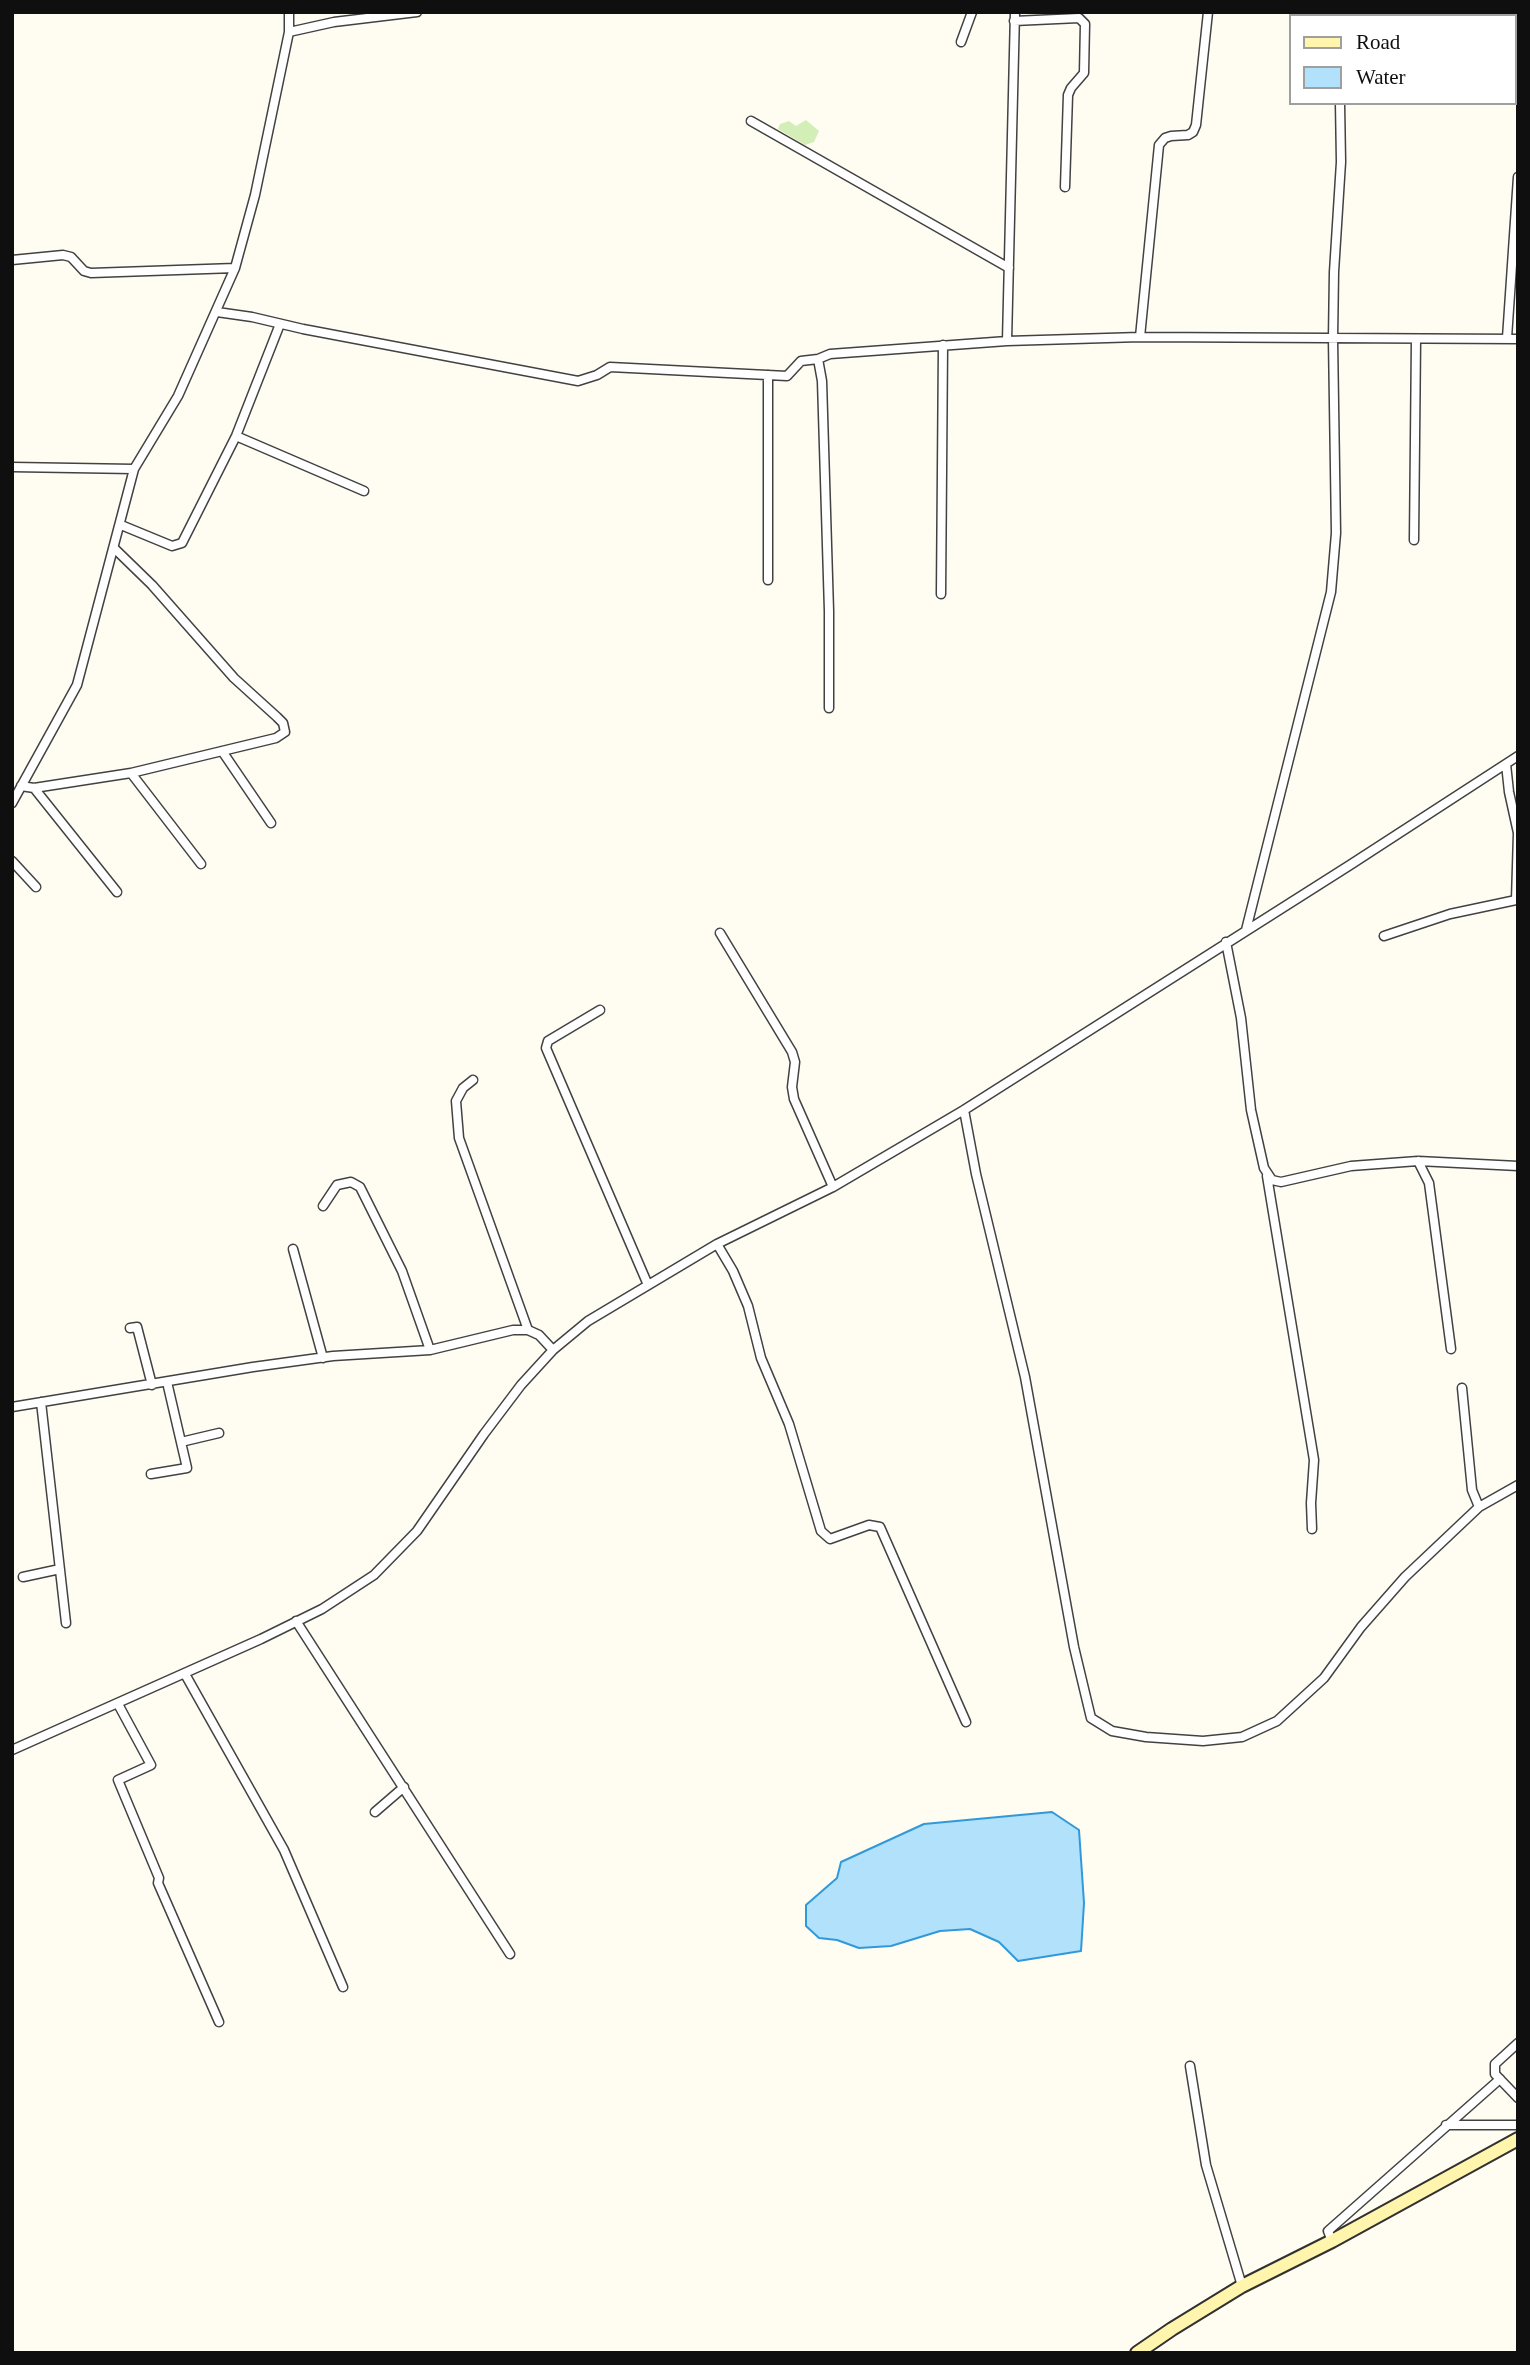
<!DOCTYPE html>
<html>
<head>
<meta charset="utf-8">
<style>
	body { margin:0 }
	#map { position:relative; width:1530px; height:2365px; overflow:hidden; background:#fffcf1; font-family:"Times New Roman",serif }
	canvas { display:block }
	.frame { position:absolute; inset:0; border:14px solid #0f0f0f; pointer-events:none }
	.legend { position:absolute; left:1289px; top:14px; width:228px; height:91px; box-sizing:border-box; background:#fff; border:2px solid #9f9f9f; margin:0; padding:9px 12px; list-style:none; font-size:21px; color:#0f0f0f }
	.legend li { display:flex; align-items:center; gap:14px; height:35px }
	.legend b { width:35px; border:2px solid #9f9f9f }
</style>
</head>
<body>
<div id="map">
<canvas width="1530" height="2365"></canvas>
<div class="frame"></div>
<ul class="legend">
<li><b style="height:9px;background:#fff5ac"></b>Road</li>
<li><b style="height:19px;background:#b1e1fb"></b>Water</li>
</ul>
</div>
<script>
const context = document.querySelector('canvas').getContext('2d');
context.lineJoin = 'round';
function paint(path, color) { context.fillStyle = color; context.fill(path, 'evenodd'); }
const shape = rows => new Path2D(rows.map(r => 'M' + r).join(''));
function stroke(path, color, width, dash) { context.strokeStyle = color; context.lineWidth = width; context.lineCap = dash ? 'butt' : 'round'; context.setLineDash(dash || []); context.stroke(path); }
paint(shape([
	[806,120,819,131,814,142,805,145,778,129,780,124,789,121,796,126]
]), '#d4eeb7');
const water = shape([
	[1052,1812,1079,1830,1084,1903,1081,1951,1018,1961,999,1942,970,1929,940,1931,891,1946,859,1948,837,1940,819,1938,806,1926,806,1905,837,1878,841,1862,924,1824,1052,1812]
]);
paint(water, '#b1e1fb');
stroke(water, '#3199d9', 2);
const street = shape([
	[1338,16,1338,12],
	[1014,21,1079,18,1085,24,1084,73,1071,88,1068,95,1065,187],
	[289,32,289,12],
	[961,42,972,12],
	[751,121,1009,268],
	[12,260,63,255,71,257,84,271,91,273,235,268],
	[217,312,252,317,303,329,578,381,597,375,610,367,787,376,801,361,818,359],
	[1140,337,1159,145,1165,138,1171,136,1188,135,1193,132,1196,125,1208,12],
	[1507,338,1518,177],
	[1007,341,1015,12],
	[236,436,364,491],
	[12,467,134,469],
	[121,525,172,546,182,543,236,436,280,324],
	[1414,540,1416,339],
	[768,580,768,375],
	[941,594,943,345],
	[829,708,829,611,822,381,818,359,830,354,1007,341,1140,337,1518,339],
	[222,751,271,823],
	[1506,764,1509,792,1518,833],
	[131,773,201,864],
	[21,786,34,788,131,773,276,738,285,732,283,723,277,717,234,678,152,585,115,549],
	[34,788,117,892],
	[12,803,77,685,134,469,178,396,235,268,255,195,289,32,334,22,417,12],
	[12,861,36,887],
	[1246,930,1331,592,1336,533,1333,339,1334,272,1341,162,1340,103],
	[720,933,792,1052,795,1062,792,1087,794,1099,833,1187],
	[1384,936,1450,914,1516,900,1518,833],
	[1226,942,1241,1018,1251,1110,1264,1168,1272,1180,1281,1182,1351,1166,1418,1161,1518,1166],
	[600,1010,548,1041,546,1048,648,1285],
	[473,1080,463,1088,456,1101,459,1138,528,1330],
	[964,1110,976,1174,1025,1377,1074,1647,1091,1718,1112,1731,1146,1737,1203,1741,1242,1737,1277,1721,1324,1678,1361,1627,1405,1577,1479,1507,1518,1485],
	[1418,1161,1429,1183,1451,1349],
	[1267,1176,1314,1460,1311,1503,1312,1529],
	[323,1206,337,1185,351,1182,360,1187,402,1271,430,1350],
	[717,1244,733,1271,748,1306,761,1358,789,1424,821,1531,830,1539,869,1525,880,1527,966,1722],
	[293,1249,323,1358],
	[130,1328,137,1327,152,1385],
	[1462,1388,1472,1490,1479,1507],
	[41,1402,66,1623],
	[12,1407,253,1367,333,1356,430,1350,513,1330,528,1330,539,1335,553,1350],
	[181,1442,219,1433],
	[151,1474,187,1468,167,1382],
	[23,1577,60,1569],
	[296,1621,510,1954],
	[185,1674,284,1850,343,1987],
	[118,1704,151,1765,118,1780,159,1878,158,1883,219,2022],
	[12,1750,261,1639,322,1609,374,1575,417,1531,484,1434,521,1385,553,1350,588,1321,717,1244,833,1187,964,1110,1350,865,1518,756],
	[375,1812,404,1787],
	[1518,2043,1495,2064,1495,2074,1518,2098],
	[1190,2066,1206,2165,1242,2286],
	[1446,2125,1518,2125],
	[1332,2241,1328,2231,1500,2079]
]);
const secondary = shape([
	[1137,2353,1172,2329,1242,2286,1332,2241,1518,2139]
]);
stroke(street, '#424242', 11);
stroke(secondary, '#313131', 16);
stroke(street, '#fff', 8);
stroke(secondary, '#fff5ac', 12);
</script>
</body>
</html>
